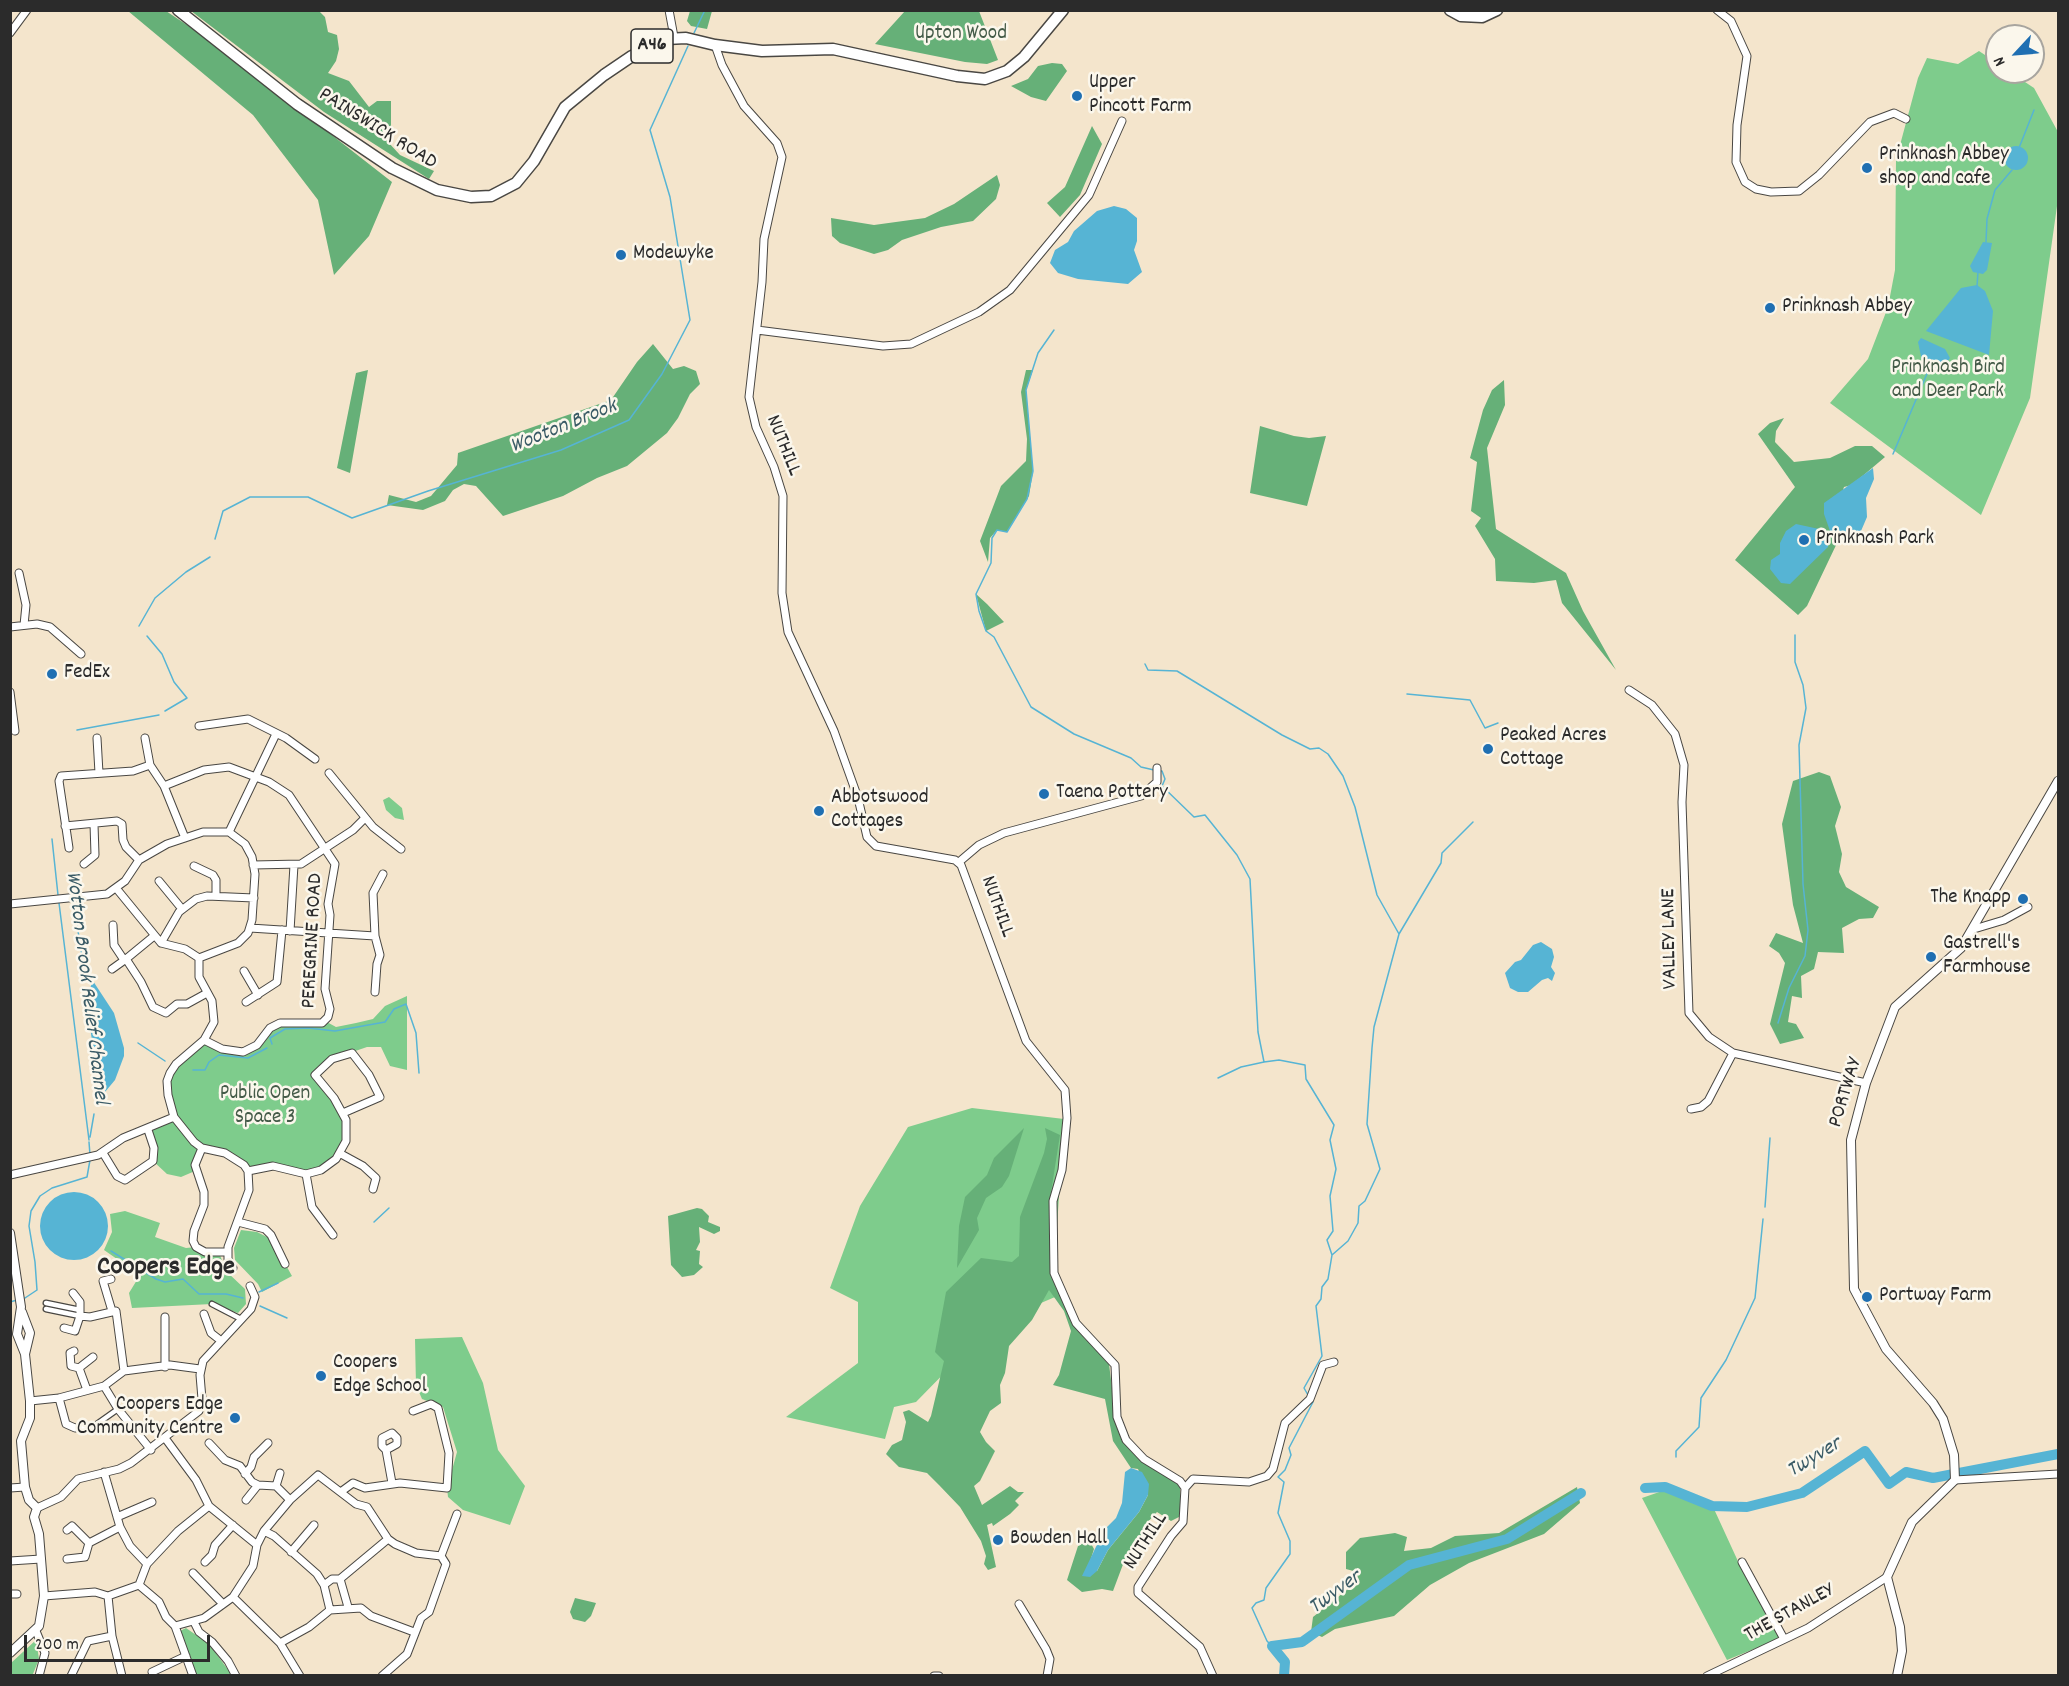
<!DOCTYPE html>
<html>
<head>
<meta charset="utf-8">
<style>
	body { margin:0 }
	#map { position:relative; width:2069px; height:1686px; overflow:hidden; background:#f4e5cc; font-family:Dekko,sans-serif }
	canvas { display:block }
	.frame { position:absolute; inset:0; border:12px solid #2b2b2b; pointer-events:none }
	.north { position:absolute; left:1985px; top:24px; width:60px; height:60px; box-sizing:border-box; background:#fbf7ec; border:2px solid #a8a59f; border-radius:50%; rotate:244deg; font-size:16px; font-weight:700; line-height:24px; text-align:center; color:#2b2b2b }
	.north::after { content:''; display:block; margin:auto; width:21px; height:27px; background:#1f6fb2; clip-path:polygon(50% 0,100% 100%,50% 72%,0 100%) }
	.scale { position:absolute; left:24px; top:1635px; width:186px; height:27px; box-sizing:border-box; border:3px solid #2b2b2b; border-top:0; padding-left:8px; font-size:18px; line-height:21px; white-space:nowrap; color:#2b2b2b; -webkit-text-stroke:4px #fbf7ec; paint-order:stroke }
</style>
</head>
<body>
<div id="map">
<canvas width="2069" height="1686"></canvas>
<div class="frame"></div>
<div class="north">N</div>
<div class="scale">200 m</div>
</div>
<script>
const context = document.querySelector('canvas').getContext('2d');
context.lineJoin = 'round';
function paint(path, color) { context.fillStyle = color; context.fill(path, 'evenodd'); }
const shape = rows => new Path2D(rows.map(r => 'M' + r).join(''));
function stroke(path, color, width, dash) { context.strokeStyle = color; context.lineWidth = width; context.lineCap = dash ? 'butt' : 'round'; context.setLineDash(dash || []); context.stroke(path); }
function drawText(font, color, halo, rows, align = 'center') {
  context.font = font + ' Dekko,sans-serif'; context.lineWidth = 5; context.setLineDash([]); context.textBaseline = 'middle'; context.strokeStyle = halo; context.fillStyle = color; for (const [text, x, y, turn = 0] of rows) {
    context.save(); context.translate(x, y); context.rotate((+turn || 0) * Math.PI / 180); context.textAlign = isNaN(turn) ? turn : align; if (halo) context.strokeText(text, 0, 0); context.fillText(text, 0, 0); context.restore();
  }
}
paint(shape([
	[1979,51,1997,63,1997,72,2010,72,2034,88,2058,132,2058,199,2030,398,1981,515,1830,403,1868,359,1888,307,1895,270,1896,160,1918,78,1927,58,1958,64],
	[389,797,402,808,404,820,395,818,386,810,383,800],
	[407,996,407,1070,390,1066,381,1047,367,1047,332,1059,316,1075,346,1120,341,1154,313,1173,273,1166,248,1171,225,1153,203,1148,195,1171,181,1177,167,1174,153,1161,148,1130,174,1117,169,1105,170,1073,204,1040,243,1052,280,1023,325,1021,336,1027,356,1023,373,1019,385,1006],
	[972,1108,1064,1119,1054,1273,1062,1294,1027,1309,961,1356,916,1402,894,1407,885,1439,786,1417,858,1363,858,1302,830,1288,860,1206,908,1127],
	[125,1211,160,1223,155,1237,186,1248,196,1247,219,1253,227,1272,245,1289,246,1304,238,1313,212,1304,132,1308,129,1293,140,1275,104,1250,112,1232,110,1214],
	[241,1230,257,1232,271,1239,292,1276,262,1292,258,1284,235,1260,234,1248],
	[462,1337,483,1383,498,1450,525,1486,510,1525,463,1510,448,1497,447,1488,457,1452,443,1407,422,1399,416,1385,415,1339],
	[1665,1490,1714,1509,1742,1570,1781,1638,1727,1660,1642,1498],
	[186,1628,209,1644,232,1675,196,1675,180,1631],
	[36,1640,39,1659,33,1674,11,1675,11,1663]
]), '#7ecc8c');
paint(shape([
	[128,11,166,11,214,43,392,182,369,236,334,275,318,200,253,115],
	[191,11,319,11,325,17,328,32,337,35,339,49,336,61,328,73,349,81,369,107,377,101,391,101,391,131,388,142,400,155,434,171,429,179,324,112],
	[690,11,712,11,707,29,691,26,687,21],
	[905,11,979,11,998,60,987,64,965,62,875,44],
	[1052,63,1062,64,1067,71,1046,101,1031,97,1011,86,1028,79,1038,66],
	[1092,126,1102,144,1080,195,1060,217,1047,203,1065,187],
	[997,175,1000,185,996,199,973,221,941,227,902,240,888,250,874,254,840,243,832,236,831,218,874,225,925,218,954,204],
	[653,344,673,369,684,366,696,371,700,384,690,394,678,418,667,433,627,466,597,478,563,496,503,516,476,486,464,484,453,490,445,501,423,510,387,505,389,495,416,502,431,496,457,465,458,453,611,400,637,362],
	[368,370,365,387,350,473,337,468,356,373],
	[1026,370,1033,370,1026,390,1033,471,1029,496,1007,532,997,530,990,538,988,562,980,541,1001,486,1026,461,1027,439,1021,392],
	[1504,380,1505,405,1487,448,1496,529,1566,573,1583,611,1616,670,1562,603,1556,580,1534,583,1496,581,1495,559,1475,526,1481,518,1471,511,1477,462,1470,458,1483,410,1492,390],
	[1784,418,1776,431,1775,442,1794,462,1830,458,1855,446,1872,446,1885,457,1852,485,1844,487,1830,531,1838,541,1807,606,1798,615,1735,560,1795,487,1758,434,1770,423],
	[1260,426,1294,436,1309,438,1326,436,1307,506,1250,493],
	[976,594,987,604,1004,622,986,631],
	[1819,772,1830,776,1841,807,1835,826,1842,854,1839,872,1846,887,1879,907,1873,918,1859,919,1842,928,1844,953,1818,952,1814,969,1801,976,1802,998,1792,996,1788,1022,1796,1024,1804,1038,1780,1044,1770,1024,1785,963,1779,953,1769,946,1776,933,1803,943,1793,905,1782,824,1793,781],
	[1024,1128,1009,1176,1002,1187,986,1198,977,1218,979,1230,957,1268,959,1226,965,1197,987,1175,994,1158],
	[1045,1128,1060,1135,1049,1205,1051,1270,1073,1322,1085,1339,1108,1356,1117,1428,1122,1441,1141,1459,1158,1472,1174,1479,1180,1487,1181,1516,1171,1521,1157,1512,1146,1524,1137,1545,1133,1546,1125,1559,1113,1591,1102,1589,1082,1592,1067,1580,1078,1546,1089,1540,1094,1549,1088,1568,1097,1571,1108,1550,1139,1512,1148,1495,1138,1469,1131,1468,1113,1441,1105,1399,1053,1385,1059,1375,1071,1331,1064,1311,1049,1290,1032,1320,1009,1346,1005,1373,1000,1385,1001,1403,990,1411,980,1432,986,1442,995,1451,980,1481,974,1486,982,1505,1010,1486,1018,1492,1024,1492,1015,1501,1019,1505,1010,1514,993,1526,992,1523,987,1525,996,1567,988,1570,984,1564,986,1556,981,1541,960,1507,939,1485,927,1473,899,1467,886,1454,892,1445,902,1440,906,1422,903,1412,909,1410,928,1422,931,1416,944,1361,935,1352,946,1292,981,1258,1012,1262,1019,1256,1020,1217,1044,1153,1047,1139],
	[697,1208,702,1209,709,1216,708,1222,720,1227,720,1231,714,1234,699,1227,700,1242,696,1250,700,1251,699,1264,703,1267,694,1275,682,1277,671,1265,668,1216],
	[1577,1487,1580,1503,1544,1534,1469,1563,1430,1585,1394,1616,1335,1629,1322,1637,1311,1632,1313,1617,1353,1585,1357,1572,1346,1569,1346,1552,1360,1538,1395,1533,1407,1537,1404,1551,1431,1548,1455,1536,1499,1533],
	[575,1598,596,1603,591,1616,585,1622,573,1619,570,1612]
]), '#66b078');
paint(shape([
	'2004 158a12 12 0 1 1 24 0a12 12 0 1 1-24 0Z',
	[1114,206,1126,209,1137,218,1137,241,1134,250,1142,272,1128,284,1078,279,1058,273,1050,263,1055,250,1068,242,1074,231,1097,211],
	[1983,242,1992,243,1987,270,1983,274,1973,272,1970,266],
	[1977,285,1985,291,1993,311,1989,355,1926,331,1961,288],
	[1921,338,1945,349,1950,358,1941,370,1935,372,1923,366,1918,342],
	[1873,468,1874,479,1866,498,1867,517,1861,531,1847,539,1838,541,1830,531,1824,514,1824,503],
	[1796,524,1819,529,1828,538,1828,547,1790,584,1781,583,1770,569,1771,560,1780,554,1780,543,1786,531],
	[1541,942,1552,949,1554,957,1551,967,1555,973,1552,981,1548,978,1542,980,1528,992,1518,992,1510,988,1505,973,1515,962,1521,960,1533,945],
	[93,981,114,1013,124,1048,124,1056,115,1080,105,1092,94,1055,86,998],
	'40 1226a34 34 0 1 1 68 0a34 34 0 1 1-68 0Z',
	[1131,1468,1142,1472,1149,1484,1148,1495,1139,1512,1108,1550,1097,1571,1090,1577,1082,1576,1104,1530,1116,1518,1122,1503,1125,1472]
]), '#56b4d4');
stroke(shape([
	[694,33,705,10],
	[2019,148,2034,110],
	[1986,242,1987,219,1995,190,2012,170],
	[1977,286,1978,272],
	[1054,330,1038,353,1026,390,1033,471,1027,499,1007,532,997,530,992,538,991,563,976,594,979,611,986,631,994,637,1031,707,1074,734,1131,758,1141,767,1154,770],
	[1893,454,1929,369],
	[215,539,223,511,250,497,308,497,352,518,428,491,561,450,629,420,662,374,690,320,670,197,650,130,688,46],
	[139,626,155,598,186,572,210,557],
	[147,636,162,654,174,682,187,698,165,711],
	[1145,664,1148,670,1177,671,1282,735,1310,749,1319,748,1328,754,1343,776,1355,807,1377,895,1399,934],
	[1407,694,1470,700,1485,728,1498,723],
	[77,730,159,715],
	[1159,771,1162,771,1165,779,1162,786,1194,817,1205,815,1237,855,1250,879,1258,1032,1264,1062,1279,1060,1305,1065,1306,1079,1334,1125,1330,1140,1336,1169,1330,1196,1333,1231,1327,1240,1332,1255,1328,1279,1322,1287,1321,1299,1316,1306,1322,1356,1304,1388,1308,1395],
	[52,839,58,895],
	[59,903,89,1140],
	[76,918,85,976],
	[1778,1023,1789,988,1805,956,1808,930,1803,884,1799,745,1806,708,1803,685,1795,662,1795,635],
	[138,1043,165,1061],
	[272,1044,270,1038,285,1029,308,1028,335,1031,385,1022,394,1009,406,1004,416,1033,419,1073],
	[193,1070,205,1070,209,1062,219,1055,248,1058,267,1048],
	[1218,1078,1241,1067,1264,1062],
	[90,1137,94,1114],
	[89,1142,90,1155],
	[1765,1207,1770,1138],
	[374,1222,389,1208],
	[111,1251,156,1279,165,1282,183,1279,199,1294,226,1294,243,1298],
	[1332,1255,1348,1241,1358,1223,1359,1206,1365,1201,1380,1169,1367,1124,1372,1048,1374,1027,1399,934,1441,863,1442,853,1473,822],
	[259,1292,278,1283],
	[25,1298,37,1290,35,1262,29,1226,31,1211,40,1196,52,1188,87,1177,90,1160],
	[10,1302,17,1300],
	[260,1306,287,1318],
	[1676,1457,1676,1451,1699,1427,1701,1398,1726,1360,1755,1298,1763,1219],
	[1272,1646,1267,1641,1252,1608,1256,1603,1264,1600,1266,1588,1290,1554,1290,1541,1278,1513,1284,1482,1278,1477,1285,1470,1291,1455,1289,1448,1313,1402]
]), '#56b4d4', 1.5);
stroke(shape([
	[1645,1488,1665,1487,1712,1506,1747,1507,1802,1493,1865,1451,1889,1484,1906,1472,1933,1478,2058,1454],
	[1284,1676,1285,1662,1272,1646,1302,1642,1409,1565,1507,1539,1581,1493]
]), '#56b4d4', 10);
const pedestrian = shape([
	[46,1303,80,1310],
	[212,1304,241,1319],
	[46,1309,80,1316],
	[94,1426,118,1409]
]);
const minor = shape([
	[669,10,674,37],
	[1717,10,1731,21,1747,56,1737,125,1736,162,1745,182,1756,189,1771,192,1799,191,1819,175,1870,122,1894,113,1906,119],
	[10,33,27,10],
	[715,45,722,65,744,106,777,143,782,157,764,239,762,282,749,397,756,427,774,467,783,496,782,593,788,632,834,731,858,798,867,837,876,846,955,860,961,865,1026,1041,1065,1090,1067,1118,1062,1170,1053,1201,1054,1273,1076,1323,1115,1365,1117,1417,1126,1440,1144,1459,1180,1481,1185,1488,1183,1522,1171,1536,1138,1587,1138,1593,1200,1647,1213,1676],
	[757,330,883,346,911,344,979,312,1010,290,1089,195,1122,121],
	[19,573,26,605,24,625],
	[10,627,37,624,50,627,81,654],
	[1629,690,1652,705,1675,734,1684,765,1682,802,1689,1013,1709,1037,1733,1053,1866,1083],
	[10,692,15,731],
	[199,726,248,719,286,738,315,759],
	[97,738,99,773],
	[145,738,150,765,164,786,185,838],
	[329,773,373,827,401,849],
	[164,786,204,770,229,767,269,782,289,795,335,864,328,904,330,915,325,989,330,1009,328,1017,322,1023,280,1023,270,1028,257,1045,243,1052,222,1049,204,1040],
	[65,826,117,821,122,824,123,840,126,847,139,860],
	[229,832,276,734],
	[69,848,59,781,61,776,133,771,150,765],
	[959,862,979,845,1004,833,1141,796,1157,782,1157,768],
	[84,864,95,855,94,824],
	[253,865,301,864,353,830,364,819],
	[194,866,213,875,216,880,216,896],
	[159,881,182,909],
	[116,888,161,943,185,949,199,958],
	[10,904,107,894,125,881,139,860,167,844,203,832,229,832,245,844,252,857,255,874,252,920,248,933,238,943,199,958],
	[113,925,114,945,124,960],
	[250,928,375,936],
	[1974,929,2004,920,2028,907],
	[290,931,294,865],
	[154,936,126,959,141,982,153,1007,166,1013,177,1004,187,1004,207,993],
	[161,943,179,912,196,899,207,896,254,898],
	[199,958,199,977,212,1001,214,1022,204,1040,176,1064,170,1073,167,1081,168,1095,174,1117,194,1142,202,1148,225,1153,244,1165,248,1171,249,1190,228,1247,228,1259,233,1268],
	[112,969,126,959],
	[244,971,258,995],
	[375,992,377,964,380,955,375,936,373,893,383,874],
	[246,1002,277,982,282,930],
	[1691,1109,1701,1107,1708,1101,1733,1053],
	[202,1148,195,1165,204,1192,204,1205,194,1231,193,1241,196,1247,205,1252,228,1252],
	[103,1153,117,1176,125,1180,153,1161,154,1148,148,1130],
	[341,1154,363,1166,376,1178,373,1189],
	[248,1171,273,1166,306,1174,321,1170,336,1159,346,1141,346,1120,334,1098,315,1075,332,1059,352,1053,369,1075,380,1097,343,1113],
	[306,1174,312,1207,333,1235],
	[10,1175,98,1155,123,1138,174,1117],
	[238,1222,265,1229,271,1235,285,1264],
	[111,1279,103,1281,112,1311],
	[204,1314,211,1333,220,1340],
	[80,1316,90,1317,116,1311,124,1371],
	[64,1328,75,1331,80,1316,80,1302,73,1293],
	[74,1351,70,1353,71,1366,79,1368],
	[165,1367,165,1317],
	[104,1386,118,1409,151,1450],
	[87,1390,79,1368,93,1357],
	[59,1398,66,1424,75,1428,94,1426],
	[30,1401,59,1398,104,1386,124,1371,170,1365,200,1369],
	[165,1438,196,1480,209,1506,257,1545,264,1531,274,1536,317,1574,324,1585,330,1610,309,1627,280,1643],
	[209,1443,225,1460,240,1466,252,1482,258,1485,276,1486,290,1500],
	[386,1450,397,1444,397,1438,392,1433,382,1438,382,1446,386,1450,392,1483],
	[104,1472,120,1527,130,1546,147,1564,139,1585],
	[245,1474,251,1467,254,1457,268,1443],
	[1955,1480,2058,1474],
	[276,1486,280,1473],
	[10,1488,25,1487],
	[1185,1488,1193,1479,1249,1482,1267,1476,1273,1469,1285,1423,1310,1399,1323,1365,1334,1362],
	[342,1491,353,1483,365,1488,400,1483,447,1488,449,1453,438,1408,431,1404,413,1411],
	[246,1500,258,1485],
	[37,1508,61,1497,78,1479,119,1469,131,1463,199,1411,202,1399,200,1375,203,1361,251,1309,255,1297,250,1286],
	[117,1517,152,1502],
	[67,1530,72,1526,89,1543],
	[264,1531,290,1500,318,1475,356,1504,367,1507,388,1539,395,1544,416,1553,441,1556],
	[291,1552,314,1525],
	[441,1556,457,1514],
	[67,1559,85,1557,89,1543,120,1527],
	[10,1561,41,1559],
	[205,1562,212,1555,215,1545,233,1525],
	[1742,1562,1784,1639],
	[147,1564,178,1531,209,1506],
	[193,1573,223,1604],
	[340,1579,388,1539],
	[340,1579,348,1607],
	[139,1585,159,1602,166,1617,175,1626],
	[324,1585,332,1579,340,1579],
	[10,1594,17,1594],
	[44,1596,95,1592,108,1596,139,1585],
	[108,1596,112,1636,122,1676],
	[233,1597,280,1643,300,1676],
	[1019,1604,1046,1649,1050,1659,1047,1676],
	[330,1610,361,1608,371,1616,414,1632],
	[194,1622,199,1632,212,1642,228,1661,236,1676],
	[175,1626,204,1618,233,1597,253,1566,257,1545],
	[175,1626,193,1676],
	[36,1631,45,1653,39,1676],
	[152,1672,186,1656],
	[71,1676,88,1641,112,1636],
	[382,1676,407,1654,421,1618,429,1612,446,1564,441,1556],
	[934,1676,939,1676],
	[1707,1676,1808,1628,1887,1577]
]);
const tertiary = shape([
	[10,1233,21,1307,17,1334,25,1354,30,1401,30,1418,21,1441,25,1487,29,1500,37,1508,34,1517,39,1534,44,1596,39,1626,10,1653],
	[22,1312,30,1333,25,1354],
	[1897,1676,1902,1651,1900,1627,1887,1577,1912,1522,1955,1480,1954,1455,1943,1419,1933,1403,1886,1349,1854,1289,1851,1140,1866,1083,1895,1007,1961,948,2058,781]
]);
const primary = shape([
	[178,10,297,104,392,168,437,190,471,197,491,196,516,183,534,161,565,107,604,75,632,56,666,39,686,38,715,45,762,51,833,49,957,76,985,79,1007,71,1024,57,1063,10],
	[1450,10,1461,16,1482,17,1497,10]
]);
stroke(pedestrian, '#494743', 7);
stroke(minor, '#494743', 9);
stroke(tertiary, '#494743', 10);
stroke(primary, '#494743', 13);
stroke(pedestrian, '#fff', 4.5);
stroke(minor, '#fff', 7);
stroke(tertiary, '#fff', 8);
stroke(primary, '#fff', 10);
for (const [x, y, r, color] of [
	[1077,96,6,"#1f6fb2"],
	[1867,168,6,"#1f6fb2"],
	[621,255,6,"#1f6fb2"],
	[1770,308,6,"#1f6fb2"],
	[1804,540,6,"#1f6fb2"],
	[52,674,6,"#1f6fb2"],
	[1488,749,6,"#1f6fb2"],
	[1044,794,6,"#1f6fb2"],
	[819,811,6,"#1f6fb2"],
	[2023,899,6,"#1f6fb2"],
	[1931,957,6,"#1f6fb2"],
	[1867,1297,6,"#1f6fb2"],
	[321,1376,6,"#1f6fb2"],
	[235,1418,6,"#1f6fb2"],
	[998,1540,6,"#1f6fb2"]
]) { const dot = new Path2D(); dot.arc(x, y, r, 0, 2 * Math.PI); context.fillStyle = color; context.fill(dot); stroke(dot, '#fbf7ec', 2); }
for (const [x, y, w] of [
	[652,46,42]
]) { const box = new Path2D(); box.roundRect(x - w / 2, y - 17, w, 34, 4.5); context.fillStyle = '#fbf7ec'; context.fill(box); stroke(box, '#2b2b2b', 1.5); }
drawText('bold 20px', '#2b2b2b', null, [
	["A46",652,46]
]);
drawText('21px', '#445b48', '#fbf7ec', [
	["Upton Wood",961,35],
	["Prinknash Bird",1948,369],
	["and Deer Park",1948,393],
	["Public Open",265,1095],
	["Space 3",265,1119]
]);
drawText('21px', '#2b2b2b', '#fbf7ec', [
	["Upper",1089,84],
	["Pincott Farm",1089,108],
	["Prinknash Abbey",1879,156],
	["shop and cafe",1879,180],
	["Modewyke",633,255],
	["Prinknash Abbey",1782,308],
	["Prinknash Park",1816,540],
	["FedEx",64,674],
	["Peaked Acres",1500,737],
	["Cottage",1500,761],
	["Taena Pottery",1056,794],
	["Abbotswood",831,799],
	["Cottages",831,823],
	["The Knapp",2011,899,"right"],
	["Gastrell's",1943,945],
	["Farmhouse",1943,969],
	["Portway Farm",1879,1297],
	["Coopers",333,1364],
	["Edge School",333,1388],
	["Coopers Edge",223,1406,"right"],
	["Community Centre",223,1430,"right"],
	["Bowden Hall",1010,1540]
], 'left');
drawText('21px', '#2b2b2b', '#fbf7ec', [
	["PAINSWICK ROAD",377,130,32],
	["NUTHILL",782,446,68],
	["NUTHILL",996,907,70],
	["VALLEY LANE",1671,939,-91],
	["PEREGRINE ROAD",314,941,-87],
	["PORTWAY",1847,1093,-73],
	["NUTHILL",1147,1542,-57],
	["THE STANLEY",1790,1614,-29]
]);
drawText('italic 22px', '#3a5b66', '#fbf7ec', [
	["Wooton Brook",564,428,-22],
	["Wotton Brook Relief Channel",85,988,83],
	["Twyver",1815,1459,-31],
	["Twyver",1336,1594,-36]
]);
drawText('bold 27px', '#2b2b2b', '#fbf7ec', [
	["Coopers Edge",166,1269]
]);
</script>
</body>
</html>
